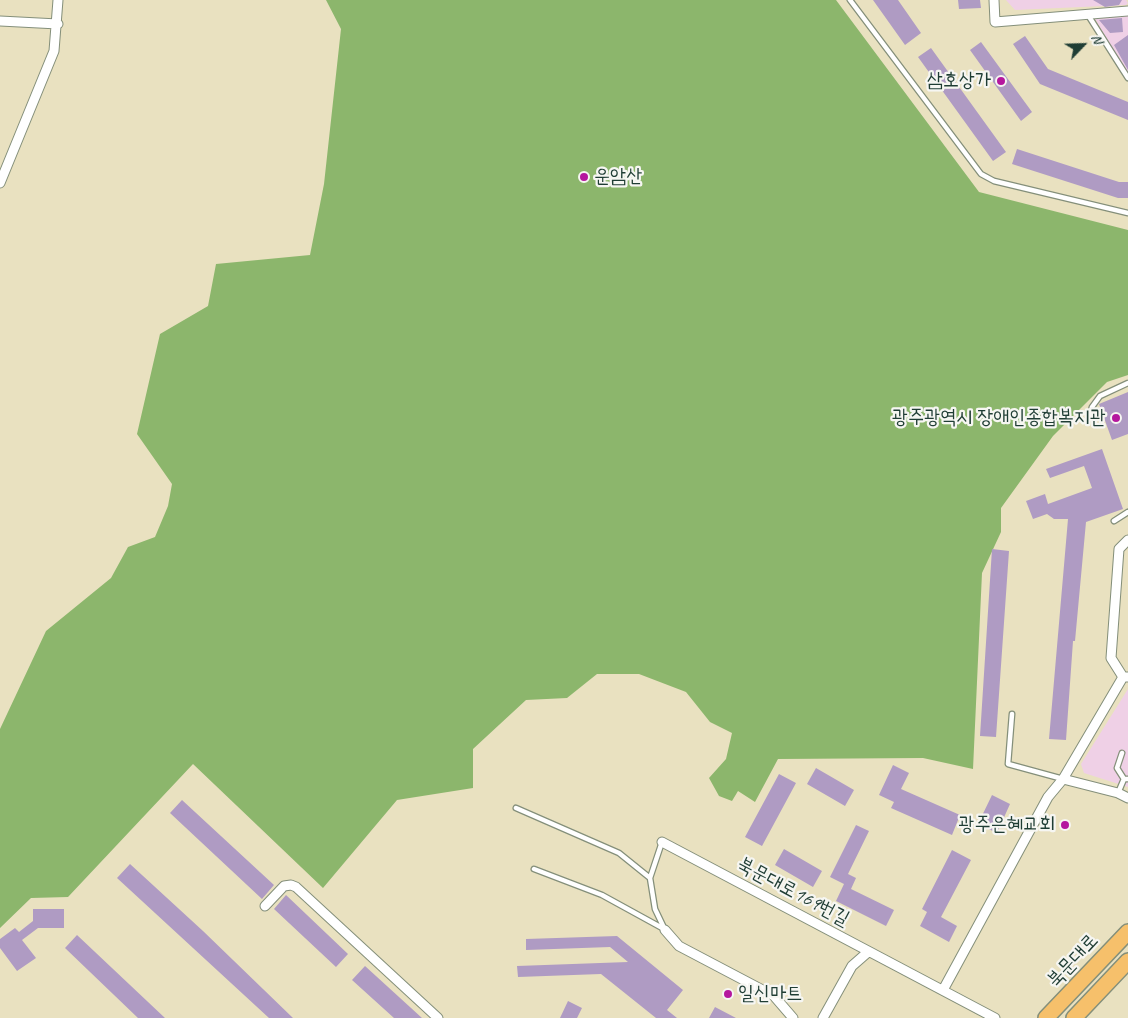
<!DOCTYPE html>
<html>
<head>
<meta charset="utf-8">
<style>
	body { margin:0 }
	#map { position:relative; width:1128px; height:1018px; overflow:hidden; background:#e9e1c0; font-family:Caveat,sans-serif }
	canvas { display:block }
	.north { position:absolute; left:1058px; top:20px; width:50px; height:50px; -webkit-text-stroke:4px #f6f6f2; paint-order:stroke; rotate:66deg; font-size:14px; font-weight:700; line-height:20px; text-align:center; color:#1f3d34 }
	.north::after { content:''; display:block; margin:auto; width:18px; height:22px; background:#1f3d34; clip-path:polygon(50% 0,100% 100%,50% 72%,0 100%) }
</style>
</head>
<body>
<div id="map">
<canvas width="1128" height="1018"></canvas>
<div class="north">N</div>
</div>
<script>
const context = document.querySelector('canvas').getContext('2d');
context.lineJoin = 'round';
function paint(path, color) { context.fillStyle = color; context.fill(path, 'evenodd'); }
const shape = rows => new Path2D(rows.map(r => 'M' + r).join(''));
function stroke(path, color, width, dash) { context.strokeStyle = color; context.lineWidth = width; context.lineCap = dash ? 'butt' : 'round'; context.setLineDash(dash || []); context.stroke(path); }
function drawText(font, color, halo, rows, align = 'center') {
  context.font = font + ' Caveat,"Poor Story",sans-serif'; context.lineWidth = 4.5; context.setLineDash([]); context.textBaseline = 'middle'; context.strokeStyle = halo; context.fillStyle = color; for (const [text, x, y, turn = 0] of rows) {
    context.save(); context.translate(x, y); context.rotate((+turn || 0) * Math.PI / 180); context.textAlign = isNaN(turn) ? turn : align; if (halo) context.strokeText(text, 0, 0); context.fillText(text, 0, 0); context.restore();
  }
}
paint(shape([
	[1006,0,1126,0,1128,3,1126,5,1015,10],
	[1128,15,1128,75,1094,17],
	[1128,689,1128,787,1084,773,1081,764]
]), '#efd0e6');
paint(shape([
	[326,0,836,0,979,192,1128,230,1128,375,1107,382,1053,436,1001,508,1001,532,982,573,973,769,923,758,778,759,755,802,738,791,732,801,719,796,709,778,726,759,732,733,710,722,686,692,639,674,597,674,567,698,526,700,473,749,473,788,397,800,323,888,193,764,68,897,31,898,0,928,0,729,46,631,111,578,128,547,155,537,168,506,172,484,137,434,160,334,208,306,216,264,310,255,324,184,341,29]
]), '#8cb66c');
paint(shape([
	[873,0,898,0,921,33,905,45],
	[958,0,980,0,981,8,959,9],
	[1093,0,1122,0,1119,5,1105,7],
	[1122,18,1123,32,1110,33,1099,20],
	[1128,35,1128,70,1114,45],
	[1025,36,1048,69,1128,102,1128,120,1040,84,1013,44],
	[981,42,1032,112,1021,121,970,50],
	[931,48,1006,152,993,161,918,57],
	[1017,149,1119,182,1128,182,1128,198,1118,198,1012,164],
	[1128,392,1128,434,1112,440,1099,404],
	[1102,449,1123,509,1086,522,1075,641,1073,641,1066,740,1049,739,1068,519,1054,519,1047,514,1033,519,1026,501,1045,494,1048,504,1092,488,1084,466,1050,478,1046,469],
	[992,549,1009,551,996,737,980,736],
	[893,765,909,773,901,789,960,815,952,835,891,808,894,802,879,795],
	[816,768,854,790,845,806,807,784],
	[779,774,796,783,762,846,745,837],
	[992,795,1010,804,997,833,978,824],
	[182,800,274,885,262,899,170,813],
	[856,825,869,831,848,874,856,878,851,889,894,910,886,926,836,901,844,884,830,877],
	[784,849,822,871,813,887,775,865],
	[952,850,971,860,941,917,957,926,949,942,920,926,927,912,922,909],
	[130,864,203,931,293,1018,269,1018,117,878],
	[286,895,348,954,336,967,274,909],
	[33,909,64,909,64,928,38,928,22,940,36,958,17,971,0,948,0,939,15,928,19,932,33,921],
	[77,935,165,1018,138,1018,65,948],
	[617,936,683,990,667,1010,677,1018,656,1018,601,974,518,977,517,966,628,962,610,947,526,950,526,939],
	[365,966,422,1018,394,1018,352,980],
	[568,1001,582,1008,577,1018,560,1018],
	[715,1007,736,1018,709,1018]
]), '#af9bc3');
const lane = shape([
	[850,0,981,174,994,181,1128,213],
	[1088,15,1128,78],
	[1089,418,1092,407,1100,396,1128,383],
	[1114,521,1128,512],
	[1012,714,1008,764,1063,779],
	[1122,753,1117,768,1124,779],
	[1118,793,1124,779,1128,779],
	[516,808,619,853,650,878,655,909,665,930],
	[534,869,602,895,664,929],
	[650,878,662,842]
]);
const street = shape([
	[994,0,995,22,1128,11],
	[0,21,58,24],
	[0,183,54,51,58,0],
	[1123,677,1111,658,1119,549,1128,540],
	[1063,779,1118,793,1128,798],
	[662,842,995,1018],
	[265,906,284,886,291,885,296,887,438,1018],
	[665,930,679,946,774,996,793,1018],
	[943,990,1048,797,1063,779,1123,677,1128,677],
	[823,1018,852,966,868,952]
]);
const primary = shape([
	[1046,1018,1128,932],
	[1074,1018,1128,961]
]);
stroke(lane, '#848f7a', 7);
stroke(street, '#848f7a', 11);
stroke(primary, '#848f7a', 18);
stroke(lane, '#fff', 4.5);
stroke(street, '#fff', 9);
stroke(primary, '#f6c06b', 15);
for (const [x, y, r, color] of [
	[1001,81,5,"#b5179e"],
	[584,177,5,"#b5179e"],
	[1116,418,5,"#b5179e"],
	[1065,825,5,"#b5179e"],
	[728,994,5,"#b5179e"]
]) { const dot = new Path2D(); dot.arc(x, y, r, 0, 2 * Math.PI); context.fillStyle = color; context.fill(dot); stroke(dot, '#f6f6f2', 2); }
drawText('20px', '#1f3d34', '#f6f6f2', [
	["삼호상가",991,81],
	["운암산",594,177,"left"],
	["광주광역시 장애인종합복지관",1106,418],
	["광주은혜교회",1055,825],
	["일신마트",738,994,"left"]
], 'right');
drawText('20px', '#1f3d34', '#f6f6f2', [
	["북문대로169번길",793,892,28],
	["북문대로",1073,961,-47]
]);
</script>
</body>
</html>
